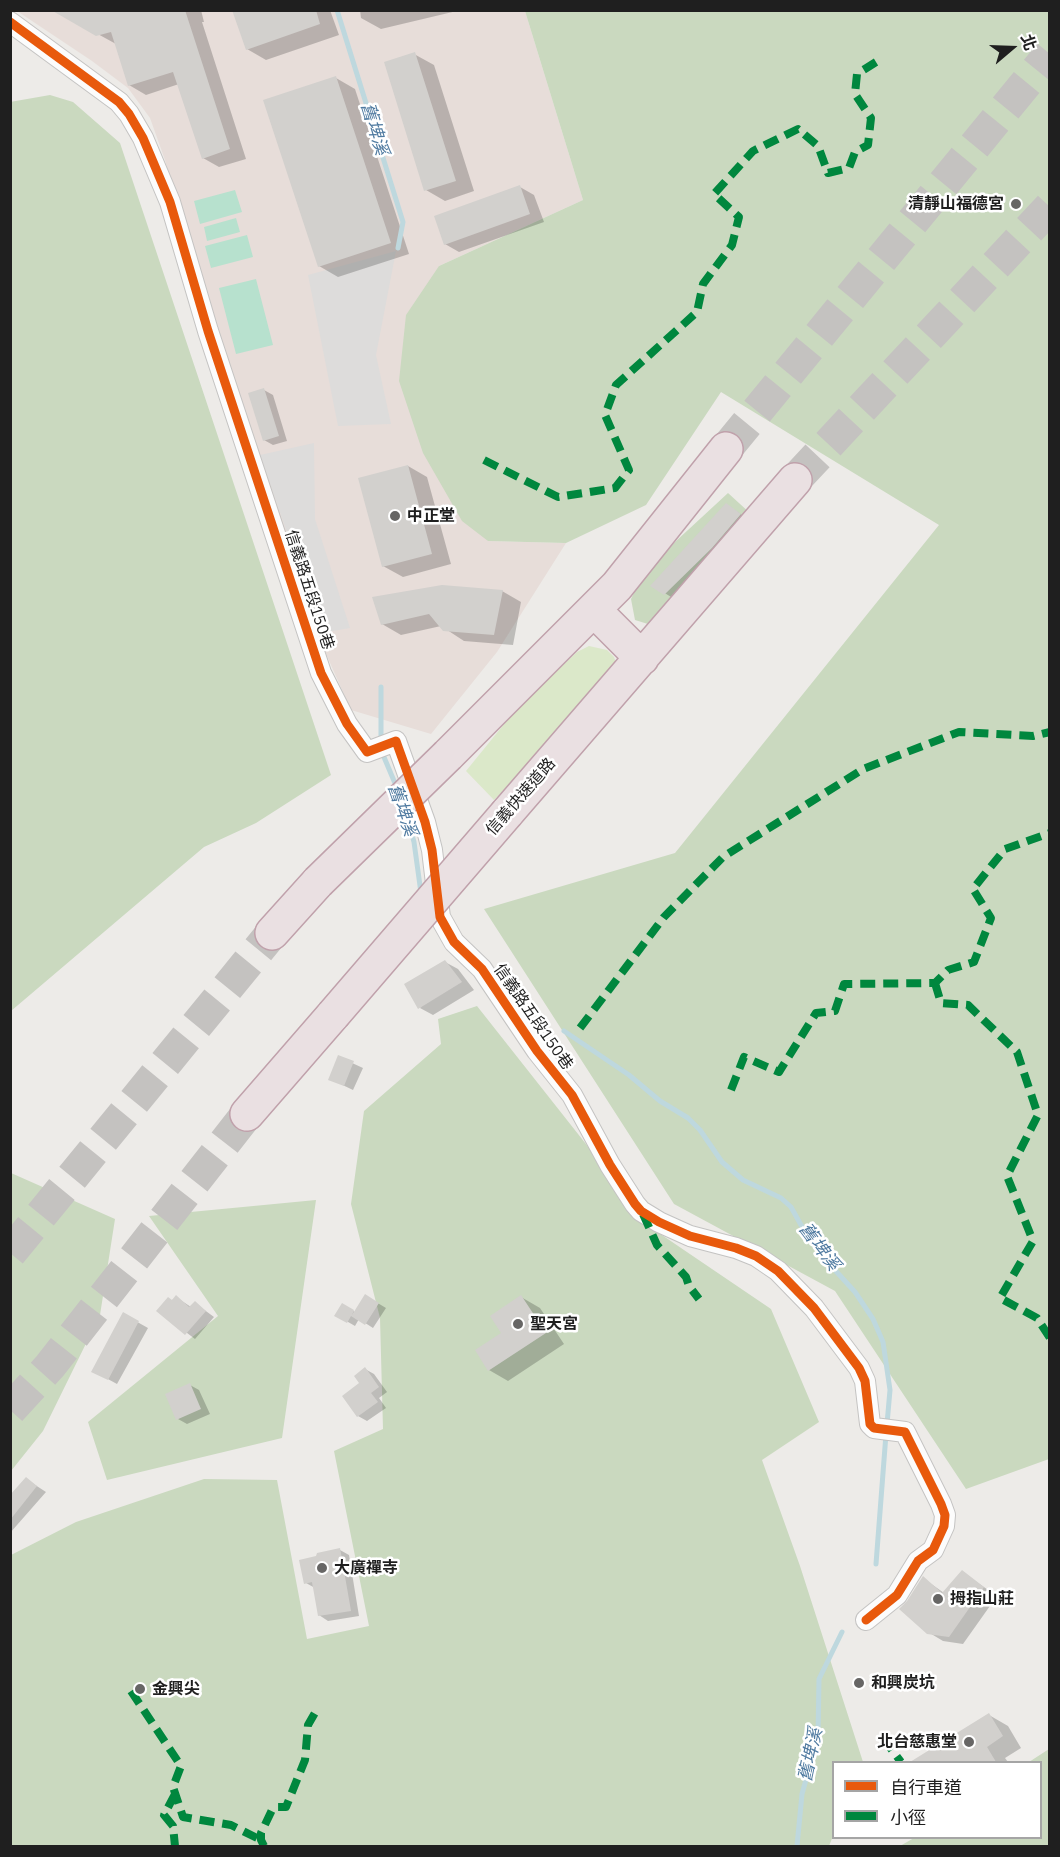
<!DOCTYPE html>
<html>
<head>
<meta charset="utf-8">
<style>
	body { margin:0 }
	#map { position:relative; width:1060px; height:1857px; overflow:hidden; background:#edebe8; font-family:"IBM Plex Sans","Noto Sans TC",sans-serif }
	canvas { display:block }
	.frame { position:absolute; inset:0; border:12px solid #1f1f1f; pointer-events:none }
	.legend { position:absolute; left:832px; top:1761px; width:210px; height:78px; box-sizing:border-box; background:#fff; border:2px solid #a5a5a5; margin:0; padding:8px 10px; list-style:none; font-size:18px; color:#1f1f1f }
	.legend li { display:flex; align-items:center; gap:12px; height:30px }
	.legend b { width:30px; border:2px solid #a5a5a5 }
	.north { position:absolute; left:982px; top:18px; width:60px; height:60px; -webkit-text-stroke:4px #fff; paint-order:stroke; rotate:71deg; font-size:16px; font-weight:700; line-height:24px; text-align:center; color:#1f1f1f }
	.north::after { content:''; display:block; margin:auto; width:21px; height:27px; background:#1f1f1f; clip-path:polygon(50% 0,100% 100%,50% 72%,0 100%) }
</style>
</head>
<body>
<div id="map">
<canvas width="1060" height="1857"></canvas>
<div class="frame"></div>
<ul class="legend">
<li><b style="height:8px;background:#e8590c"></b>自行車道</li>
<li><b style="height:8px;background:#00873e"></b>小徑</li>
</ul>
<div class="north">北</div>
</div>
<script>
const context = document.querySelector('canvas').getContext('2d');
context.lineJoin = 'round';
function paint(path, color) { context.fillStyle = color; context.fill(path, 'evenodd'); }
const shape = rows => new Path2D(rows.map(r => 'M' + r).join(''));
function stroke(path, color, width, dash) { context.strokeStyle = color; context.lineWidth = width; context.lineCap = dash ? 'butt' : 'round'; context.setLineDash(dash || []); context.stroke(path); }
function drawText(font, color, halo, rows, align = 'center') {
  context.font = font + ' "IBM Plex Sans","Noto Sans TC",sans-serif'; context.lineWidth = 5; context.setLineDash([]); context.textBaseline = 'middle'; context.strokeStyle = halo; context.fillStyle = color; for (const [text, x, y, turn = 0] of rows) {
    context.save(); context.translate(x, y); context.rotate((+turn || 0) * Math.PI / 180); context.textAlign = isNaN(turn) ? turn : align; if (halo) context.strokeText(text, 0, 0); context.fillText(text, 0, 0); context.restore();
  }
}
paint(shape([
	[17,11,525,11,583,200,439,266,488,541,566,543,497,652,431,734,351,710,327,656,241,424,183,232,165,160,150,118,128,88,92,61]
]), '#e7ddd9');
paint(shape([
	[589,646,607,650,614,657,616,663,605,687,494,800,466,771,518,707,577,652]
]), '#dbe8c9');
paint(shape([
	[525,11,1049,11,1049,1459,966,1489,835,1291,674,1204,484,909,675,853,939,525,721,392,646,505,566,543,488,541,462,521,423,453,399,381,406,315,439,266,583,200],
	[50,95,73,102,120,143,331,775,256,823,204,847,11,1011,10,102],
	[728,493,751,514,665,613,648,624,635,620,631,599,640,580,675,542],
	[477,1006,653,1229,771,1309,819,1422,762,1460,800,1566,863,1762,834,1762,833,1836,829,1846,11,1846,11,1555,76,1522,204,1479,277,1480,307,1639,369,1626,334,1451,383,1429,380,1318,351,1204,364,1111,441,1044,438,1019],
	[11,1173,115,1219,100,1315,43,1431,11,1471],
	[316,1200,282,1438,107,1480,88,1422,218,1316,149,1216],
	[1049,1749,1049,1846,900,1846,914,1838,1040,1838,1040,1762,1029,1762]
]), '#cad9bf');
paint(shape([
	[235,190,242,212,200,224,194,201],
	[236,218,240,232,207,241,204,227],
	[247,235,253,257,211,268,205,246],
	[256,279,273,345,236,354,219,288]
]), '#b7e1ce');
paint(shape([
	[396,251,376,355,391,424,338,426,308,275],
	[314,443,315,519,350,628,322,633,260,455]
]), '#dddcdb');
paint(shape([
	[54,10,201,10,204,22,202,22,246,159,219,167,203,158,179,84,146,95,129,85,116,44],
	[234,10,330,10,339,35,266,60,247,49],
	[360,10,461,10,381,29,361,18],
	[414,54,434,65,474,191,445,201,426,190],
	[336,78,355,89,409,254,338,277,319,266],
	[520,187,534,195,544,222,459,252,445,244],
	[264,390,273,395,287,441,273,445,264,440],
	[408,466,427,477,451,564,403,577,383,566],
	[727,505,754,523,679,602,652,585],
	[502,591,521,602,513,645,464,641,441,626,401,635,382,624],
	[445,962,458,969,474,990,433,1015,420,1008],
	[339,1057,363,1068,353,1090,330,1079],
	[366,1296,386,1308,373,1328,359,1319,355,1326,336,1315,342,1305,355,1312],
	[176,1297,191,1307,195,1303,214,1317,195,1339,158,1311],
	[521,1297,540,1308,564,1344,508,1381,489,1370,503,1334],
	[123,1314,148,1328,117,1384,93,1371],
	[365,1369,374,1374,387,1392,379,1398,386,1408,367,1421,358,1416,361,1384],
	[190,1385,199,1390,210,1414,187,1424,178,1419],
	[26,1479,46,1492,10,1533,10,1498],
	[340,1550,349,1555,359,1616,328,1621,319,1615,315,1588,306,1583],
	[962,1572,997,1596,963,1644,943,1641,928,1632,908,1602,923,1578,944,1593],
	[989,1715,1008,1726,1021,1748,1005,1758,1008,1762,913,1762]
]), '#0003');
stroke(shape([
	[337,10,403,222,398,248],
	[381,741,381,687],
	[381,750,397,788],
	[405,811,414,842,421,893],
	[564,1031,629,1075,660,1101,688,1118,700,1130,722,1162,743,1180,781,1198,791,1207,801,1225,834,1269,855,1292,873,1319,883,1342,890,1390,887,1424],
	[876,1564,886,1434],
	[797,1846,802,1794,818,1737,819,1679,842,1632]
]), '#bed8de', 5);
paint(shape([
	[51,10,185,10,230,149,202,159,173,72,128,86,111,32,96,36],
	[232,10,316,10,320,24,246,50],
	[415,52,456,181,424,191,384,62],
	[336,76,391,243,318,267,263,100],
	[520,185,530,214,444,245,434,216],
	[264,388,279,436,263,441,248,393],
	[408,465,432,554,382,567,358,478],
	[726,503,741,514,712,548,664,595,650,586],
	[442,585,503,590,494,635,443,631,429,614,381,625,372,597],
	[445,960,462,982,418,1009,404,984],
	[338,1055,354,1061,344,1086,328,1080],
	[365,1294,379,1303,365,1325,351,1316,347,1323,334,1316,342,1303,354,1310,352,1315],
	[176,1295,189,1307,195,1301,206,1311,185,1335,156,1311,168,1297,172,1300],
	[521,1295,546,1333,488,1371,475,1350,501,1333,490,1316],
	[123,1312,139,1321,108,1380,91,1372],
	[365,1367,379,1387,371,1393,378,1402,357,1417,342,1396,359,1383,354,1376],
	[190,1383,201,1409,176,1420,165,1394],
	[26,1477,37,1486,10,1520,10,1495],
	[340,1548,351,1611,318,1616,312,1582,304,1584,299,1560,316,1556,317,1553],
	[962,1570,984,1587,949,1637,927,1634,899,1609,907,1601,923,1576,942,1593],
	[989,1713,1003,1736,987,1747,996,1762,910,1762]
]), '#d2d0cd');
stroke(shape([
	[726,449,1050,54],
	[795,480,1050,207],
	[10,1253,272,933],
	[10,1410,50,1366,247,1114]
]), '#c4c2c0', 33, [33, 16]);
const street = shape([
	[10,22,119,102,129,114,143,138,170,202,208,331,321,673,347,724,367,752,396,741,425,822,432,850,440,917,454,942,482,969,537,1051,572,1095,610,1165,635,1204,641,1211,659,1222,690,1236,736,1248,756,1256,778,1271,814,1308,859,1368,865,1381,870,1424,874,1428,905,1432,941,1504,945,1515,944,1526,933,1550,918,1561,897,1595,866,1620]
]);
const highway = shape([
	[594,610,642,658],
	[448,755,617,586,726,449],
	[507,813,795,480],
	[272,933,318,882],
	[247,1114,333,1015]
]);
stroke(street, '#c4c3c2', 22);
stroke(highway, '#c0a1ab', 36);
stroke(street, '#fcfcfc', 20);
stroke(highway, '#eae0e2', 33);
const highwayBridge = shape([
	[318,882,448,755],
	[333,1015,507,813]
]);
stroke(highwayBridge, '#c0a1ab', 36, []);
stroke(highwayBridge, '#eae0e2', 33);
stroke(shape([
	[484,460,558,497,615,488,629,470,605,415,616,385,697,312,703,284,732,245,739,217,714,194,753,151,798,129,818,146,828,173,849,168,855,152,868,145,871,118,855,94,857,74,876,62],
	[935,983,941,1003,968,1005,1017,1052,1038,1115,1007,1176,1033,1241,1000,1298,1037,1318,1050,1338],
	[580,1028,664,917,723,857,863,769,959,732,1033,736,1050,732],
	[731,1090,744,1057,779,1072,816,1013,835,1011,844,984,935,983,948,970,974,962,991,918,973,889,1005,849,1050,833],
	[643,1214,657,1245,686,1277,689,1286,699,1299],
	[131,1691,181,1766,173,1787,183,1817,231,1825,261,1840],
	[883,1738,901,1762],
	[175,1794,164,1815,173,1826,175,1846],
	[264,1846,261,1840,261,1833,272,1810,278,1807,286,1807,305,1760,308,1725,316,1711]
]), '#00873e', 8, [15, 8]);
stroke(shape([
	[10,22,119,102,129,114,143,138,170,202,208,331,321,673,347,724,367,752,396,741,425,822,432,850,440,917,454,942,482,969,537,1051,572,1095,610,1165,635,1204,641,1211,659,1222,690,1236,736,1248,756,1256,778,1271,814,1308,859,1368,865,1381,870,1424,874,1428,905,1432,941,1504,945,1515,944,1526,933,1550,918,1561,897,1595,866,1620]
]), '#e8590c', 9);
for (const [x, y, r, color] of [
	[1016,204,6,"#676665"],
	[395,516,6,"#676665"],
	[518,1324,6,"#676665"],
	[322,1568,6,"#676665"],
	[938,1599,6,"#676665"],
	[859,1683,6,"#676665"],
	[140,1689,6,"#676665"],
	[969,1742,6,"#676665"]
]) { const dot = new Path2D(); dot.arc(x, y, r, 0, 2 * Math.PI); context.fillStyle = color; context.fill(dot); stroke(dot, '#fff', 2); }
drawText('bold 16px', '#1f1f1f', '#fff', [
	["清靜山福德宮",1004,204,"right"],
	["中正堂",407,516],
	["聖天宮",530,1324],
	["大廣禪寺",334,1568],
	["拇指山莊",950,1599],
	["和興炭坑",871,1683],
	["金興尖",152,1689],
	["北台慈惠堂",957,1742,"right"]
], 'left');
drawText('16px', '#1f1f1f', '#fff', [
	["信義路五段150巷",309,590,72],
	["信義快速道路",521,797,-49],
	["信義路五段150巷",533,1017,55]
]);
drawText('italic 18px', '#4f7aa0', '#fff', [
	["舊埤溪",374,129,73],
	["舊埤溪",402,810,71],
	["舊埤溪",819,1247,53],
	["舊埤溪",811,1755,-78]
]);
</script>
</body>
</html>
